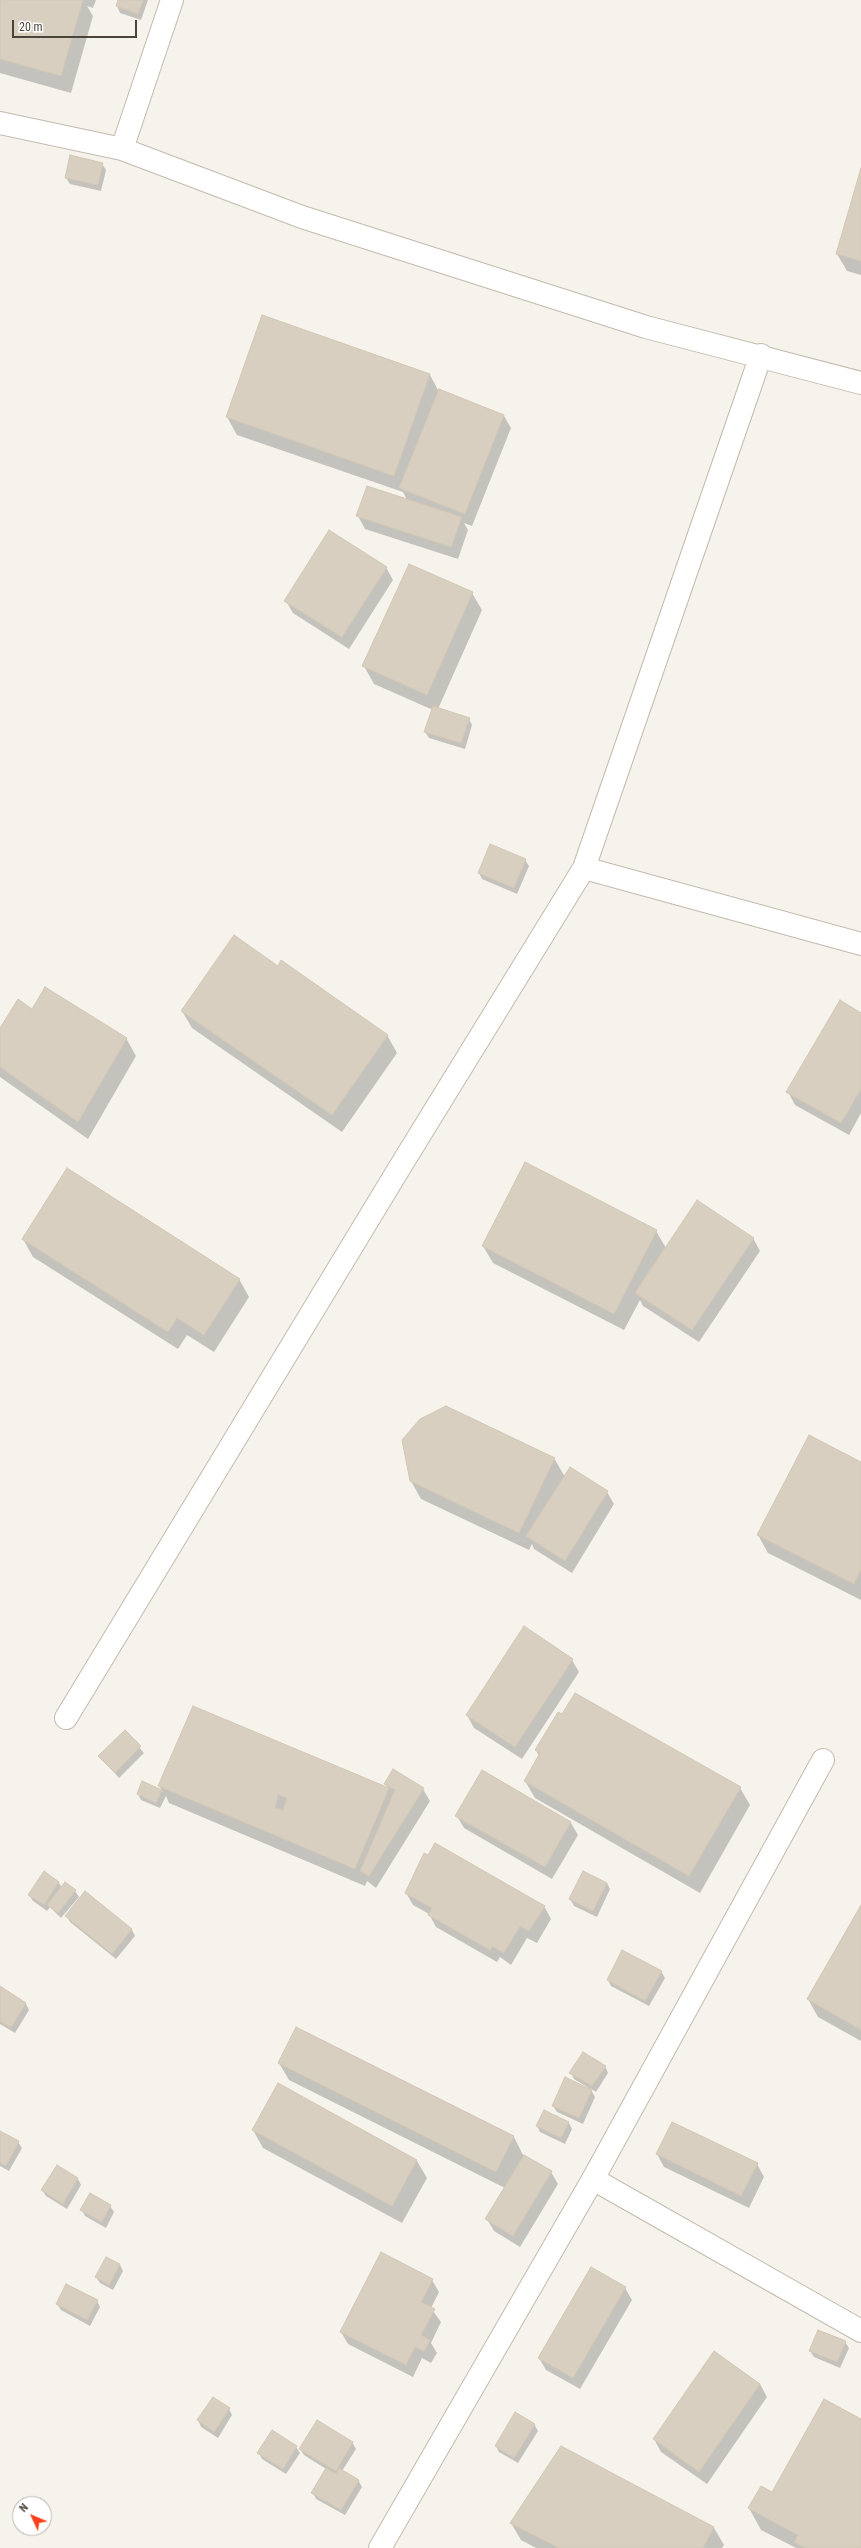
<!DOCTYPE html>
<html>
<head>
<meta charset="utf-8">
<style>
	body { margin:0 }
	#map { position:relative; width:861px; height:2548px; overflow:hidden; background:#f6f3ec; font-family:"Roboto Condensed",sans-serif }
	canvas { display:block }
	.north { position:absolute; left:12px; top:2496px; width:40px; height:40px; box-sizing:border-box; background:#fff; border:1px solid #b7b4b0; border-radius:50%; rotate:314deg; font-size:11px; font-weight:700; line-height:16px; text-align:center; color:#4b4439 }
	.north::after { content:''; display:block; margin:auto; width:14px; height:18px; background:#fc3f1d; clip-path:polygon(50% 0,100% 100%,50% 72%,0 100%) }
	.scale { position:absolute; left:12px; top:20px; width:125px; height:18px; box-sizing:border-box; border:2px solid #4b4439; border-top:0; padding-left:5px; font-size:12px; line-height:14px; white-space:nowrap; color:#4b4439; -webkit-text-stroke:3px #fff; paint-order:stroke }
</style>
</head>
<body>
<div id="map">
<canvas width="861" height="2548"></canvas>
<div class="north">N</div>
<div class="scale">20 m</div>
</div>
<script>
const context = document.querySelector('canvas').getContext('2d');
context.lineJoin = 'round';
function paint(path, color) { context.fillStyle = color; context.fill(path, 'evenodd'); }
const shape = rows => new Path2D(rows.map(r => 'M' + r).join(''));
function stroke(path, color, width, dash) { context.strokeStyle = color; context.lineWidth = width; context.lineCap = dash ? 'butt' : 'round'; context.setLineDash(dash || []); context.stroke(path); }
paint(shape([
	[0,0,96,0,93,8,87,6,93,16,71,93,0,73],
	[119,0,148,0,141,20,120,13,117,6],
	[102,164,106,170,101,191,70,184,66,178],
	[861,172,861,275,847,271,837,254],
	[430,375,438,390,504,416,511,428,472,526,464,523,468,530,458,559,365,529,358,516,407,500,403,492,237,435,227,417],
	[386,567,393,580,349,649,293,613,286,601],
	[472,593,482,610,438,709,469,719,472,725,465,749,429,738,425,732,433,710,374,684,364,666],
	[525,860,529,866,517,894,482,879,479,873],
	[182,1011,387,1035,397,1053,342,1132,192,1028],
	[861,1014,861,1113,849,1135,795,1105,788,1092],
	[0,1030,126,1038,136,1056,88,1139,0,1077],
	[656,1231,666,1248,753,1238,760,1251,699,1342,643,1306,640,1300,624,1330,493,1263,483,1246],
	[23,1239,239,1279,249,1297,214,1352,187,1335,178,1349,33,1257],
	[554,1458,565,1477,607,1492,614,1504,572,1573,534,1549,532,1544,529,1550,421,1499,411,1481],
	[861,1463,861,1600,768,1553,758,1535],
	[572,1660,579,1672,522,1759,474,1728,467,1715],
	[194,1707,389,1789,385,1784,423,1789,430,1801,376,1888,367,1881,365,1886,169,1803,166,1796,160,1808,141,1800,138,1794,143,1782,163,1792,159,1786],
	[125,1731,144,1753,119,1778,100,1756],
	[536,1750,740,1788,750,1805,700,1893,535,1798,525,1781,539,1756],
	[482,1772,571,1823,578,1835,552,1879,464,1828,457,1816],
	[425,1854,544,1906,551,1919,537,1943,527,1938,511,1965,500,1957,497,1962,436,1927,429,1914,413,1905,406,1893],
	[44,1873,59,1883,62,1888,75,1891,79,1897,61,1918,50,1907,47,1911,33,1901,29,1895],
	[607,1883,610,1889,597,1917,574,1906,570,1899],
	[85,1893,132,1930,135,1936,116,1959,70,1922,67,1916],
	[861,1907,861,2041,818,2017,808,1999],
	[661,1971,665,1978,649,2006,611,1986,608,1980],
	[0,1987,26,2004,29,2010,15,2033,0,2024],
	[296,2028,514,2137,523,2155,551,2172,558,2184,520,2247,494,2231,487,2219,505,2188,289,2080,279,2063],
	[605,2066,608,2073,596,2092,590,2088,595,2097,583,2124,557,2112,553,2106,589,2088,574,2079,571,2073],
	[544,2111,569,2123,572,2129,565,2144,540,2132,537,2126],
	[253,2130,417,2161,427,2178,402,2223,263,2148],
	[0,2132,18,2142,22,2148,9,2171,0,2166],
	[657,2154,757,2164,764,2177,749,2208,664,2167],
	[57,2166,78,2179,81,2185,67,2209,46,2196,42,2190],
	[110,2206,114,2212,106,2228,85,2216,82,2210],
	[106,2258,120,2265,123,2271,113,2290,100,2283,96,2277],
	[432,2280,439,2292,431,2308,441,2322,431,2343,437,2353,431,2363,422,2358,413,2377,348,2344,341,2332],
	[625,2288,632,2300,580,2389,546,2370,539,2358],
	[97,2301,100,2307,90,2326,61,2310,57,2304],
	[845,2342,849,2348,840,2368,814,2357,810,2351],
	[760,2384,767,2397,707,2484,661,2452,654,2439],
	[229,2409,232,2415,218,2438,201,2427,198,2420],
	[861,2420,861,2548,796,2548,761,2530,749,2508,772,2493],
	[534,2424,538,2431,518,2463,499,2452,496,2446],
	[352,2442,356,2449,342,2471,358,2480,362,2487,345,2515,316,2499,313,2493,326,2469,304,2455,300,2449],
	[296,2447,300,2453,286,2474,262,2459,259,2453],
	[511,2523,714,2528,724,2545,722,2548,536,2548,521,2540]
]), '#0003');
const building = shape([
	[0,0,83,0,61,76,0,59,0,0],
	[118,0,143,0,138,14,116,6,118,0],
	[70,155,103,163,98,185,65,178,70,155],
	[861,168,861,261,836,254,861,168],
	[262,315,430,374,394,476,226,417,262,315],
	[439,389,504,415,465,514,399,488,439,389],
	[367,486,462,517,451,547,356,516,367,486],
	[329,530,387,567,342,637,284,601,329,530],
	[409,564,473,592,427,695,362,666,409,564],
	[433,706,470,718,461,743,424,732,433,706],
	[490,844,526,859,514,888,478,873,490,844],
	[234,935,278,966,281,960,388,1035,332,1115,181,1011,234,935],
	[45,987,127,1038,78,1122,0,1067,0,1028,18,999,32,1009,45,987],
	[840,1000,861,1013,861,1089,841,1123,786,1092,840,1000],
	[525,1162,657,1230,614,1314,482,1246,525,1162],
	[67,1168,240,1279,204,1335,177,1318,168,1332,22,1239,67,1168],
	[697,1200,754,1238,692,1330,635,1293,697,1200],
	[446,1406,555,1458,519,1533,410,1481,402,1440,420,1419,446,1406],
	[809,1435,861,1462,861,1570,854,1584,757,1535,809,1435],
	[570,1467,608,1491,565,1561,526,1536,570,1467],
	[524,1626,573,1659,515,1747,466,1715,524,1626],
	[575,1693,741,1787,689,1876,524,1781,540,1753,535,1750,558,1712,562,1714,575,1693],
	[193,1706,389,1788,355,1869,158,1786,193,1706],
	[278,1795,287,1798,283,1810,275,1808,278,1795],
	[125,1730,141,1746,115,1773,98,1756,125,1730],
	[393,1769,424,1788,369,1876,360,1871,395,1790,384,1784,393,1769],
	[482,1770,571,1822,545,1867,455,1816,482,1770],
	[142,1781,162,1790,156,1803,137,1794,142,1781],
	[435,1843,545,1906,529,1931,520,1926,504,1953,492,1946,490,1950,428,1915,432,1908,405,1893,424,1853,428,1855,435,1843],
	[44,1871,59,1882,44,1905,28,1895,44,1871],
	[583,1871,607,1883,593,1911,569,1899,583,1871],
	[65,1882,76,1890,58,1913,47,1905,65,1882],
	[85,1891,132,1929,112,1954,65,1916,85,1891],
	[861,1905,861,2030,807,1999,861,1905],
	[622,1950,662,1971,645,2001,607,1980,622,1950],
	[0,1986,26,2003,11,2028,0,2021,0,1986],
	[296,2027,514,2136,496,2172,278,2063,296,2027],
	[583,2052,606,2066,592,2086,569,2073,583,2052],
	[565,2077,592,2090,579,2118,552,2106,565,2077],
	[278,2083,417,2160,392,2206,252,2130,278,2083],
	[544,2110,569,2122,561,2138,536,2126,544,2110],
	[672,2122,758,2163,741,2196,656,2154,672,2122],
	[0,2131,19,2141,6,2166,0,2163,0,2131],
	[524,2155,552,2171,513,2236,485,2219,524,2155],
	[57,2165,78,2178,63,2204,41,2190,57,2165],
	[90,2193,111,2205,102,2222,80,2210,90,2193],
	[381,2252,433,2279,421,2302,435,2309,421,2335,430,2340,424,2351,415,2347,406,2365,340,2332,381,2252],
	[106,2257,120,2264,109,2285,95,2277,106,2257],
	[591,2267,626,2287,573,2378,538,2358,591,2267],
	[66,2284,98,2300,87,2320,56,2304,66,2284],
	[818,2330,846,2341,837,2362,809,2351,818,2330],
	[714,2351,760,2384,699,2472,653,2439,714,2351],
	[213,2397,230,2408,214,2432,197,2420,213,2397],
	[824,2399,861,2419,861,2548,806,2548,794,2542,798,2535,748,2508,761,2486,772,2492,824,2399],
	[515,2412,535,2424,514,2458,495,2446,515,2412],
	[317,2420,353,2442,336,2471,299,2449,317,2420],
	[272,2430,297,2446,283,2469,257,2453,272,2430],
	[561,2446,714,2527,703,2548,559,2548,510,2523,561,2446],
	[326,2468,336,2474,339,2468,359,2480,341,2510,311,2493,326,2468]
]);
paint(building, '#d8cfc1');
stroke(building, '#d3c7b4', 1);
const minor = shape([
	[172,0,122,149,302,217,646,327,861,383],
	[0,123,122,149],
	[584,868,761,355],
	[66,1718,400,1167,584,868,861,944],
	[823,1760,593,2179,861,2331],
	[380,2548,593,2179]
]);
stroke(minor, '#c2bbae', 24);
stroke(minor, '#fff', 22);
</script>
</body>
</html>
